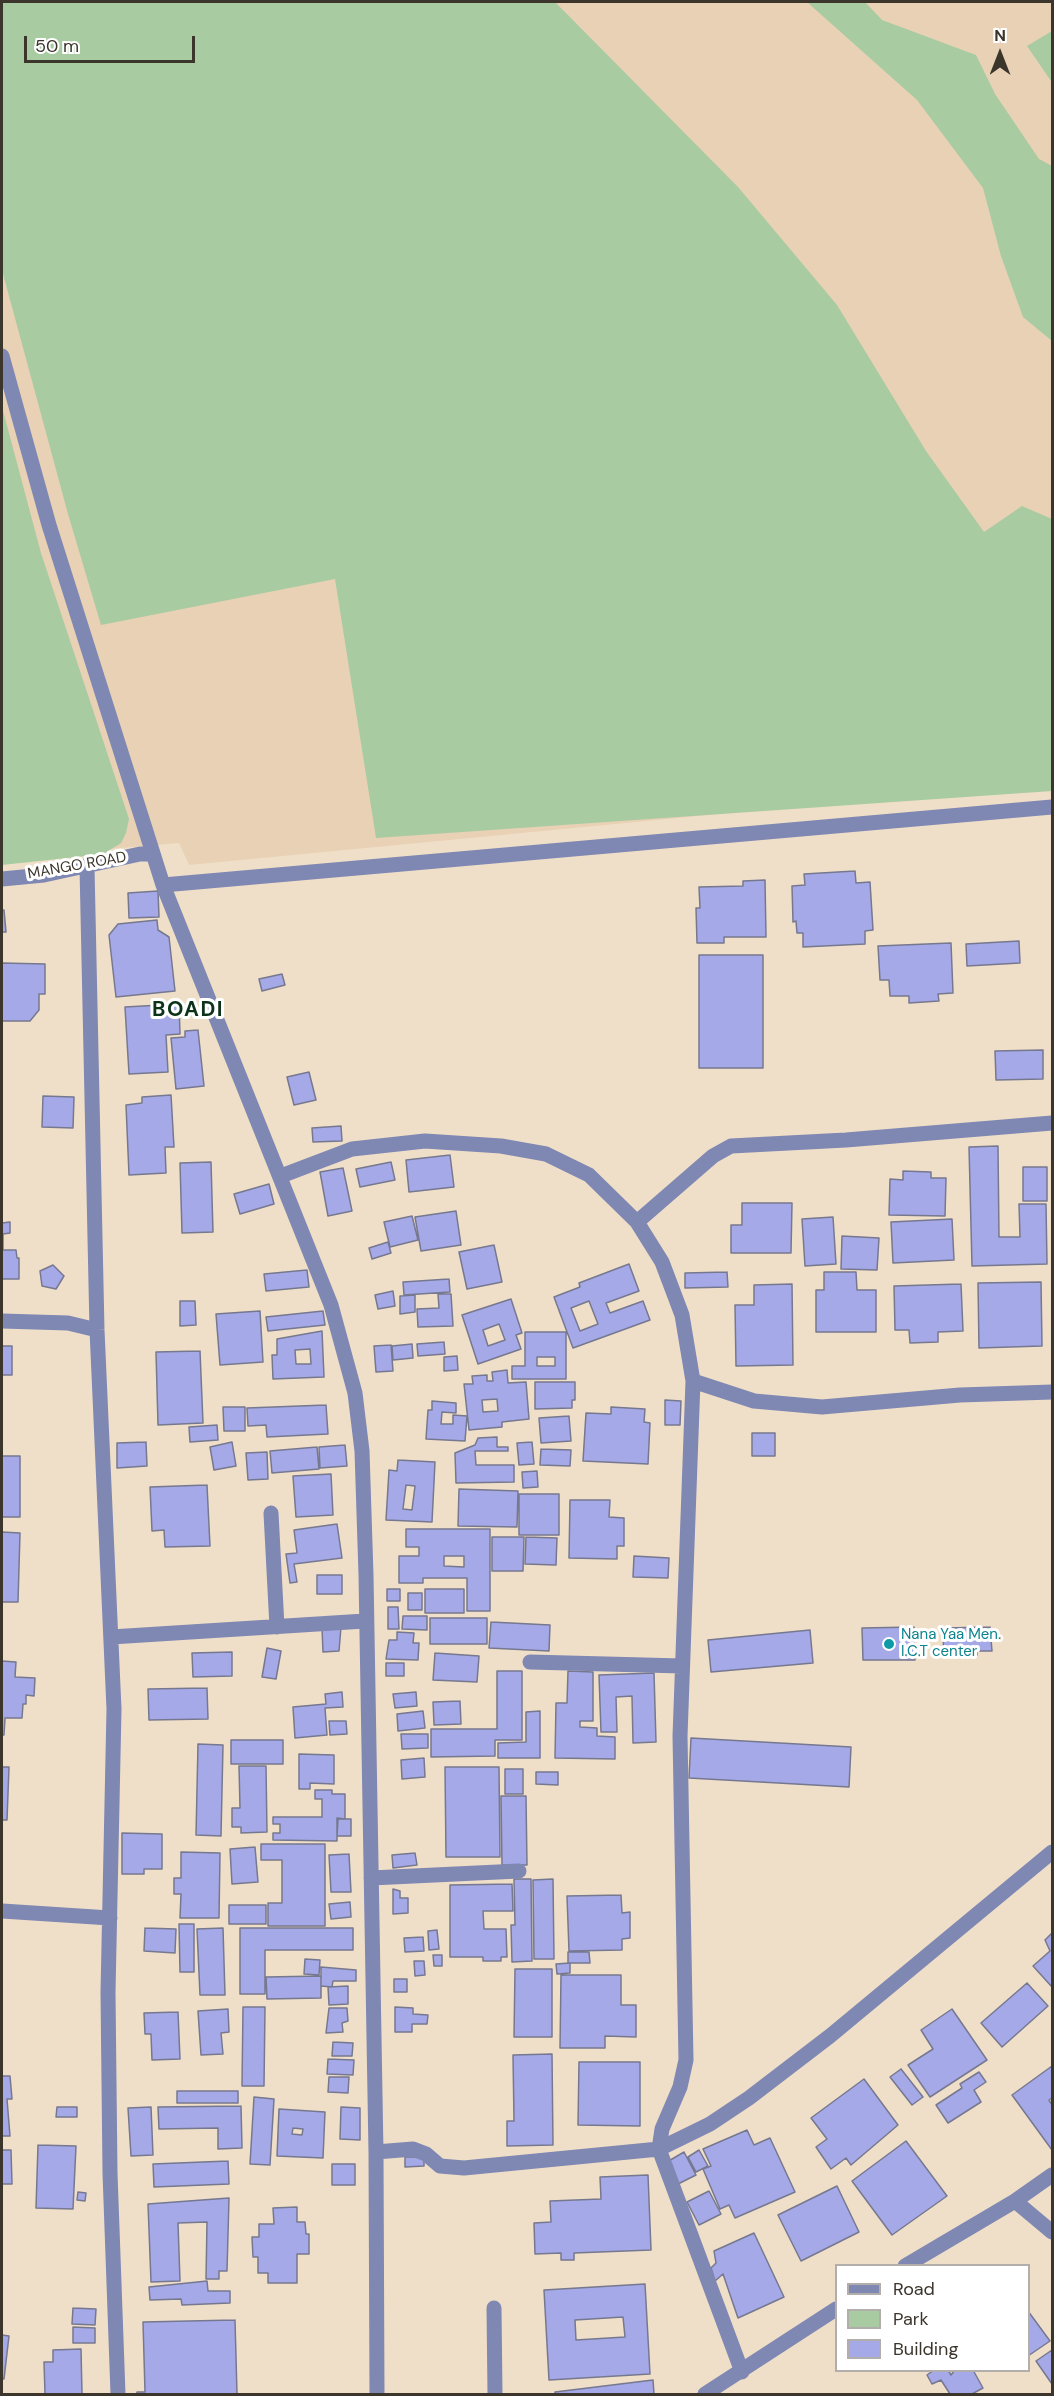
<!DOCTYPE html>
<html>
<head>
<meta charset="utf-8">
<style>
	body { margin:0 }
	#map { position:relative; width:1054px; height:2396px; overflow:hidden; background:#f0dfc8; font-family:"DM Sans",sans-serif }
	canvas { display:block }
	.frame { position:absolute; inset:0; border:3px solid #3c352c; pointer-events:none }
	.legend { position:absolute; left:835px; top:2264px; width:195px; height:108px; box-sizing:border-box; background:#fff; border:2px solid #b1aeab; margin:0; padding:8px 10px; list-style:none; font-size:18px; color:#3c352c }
	.legend li { display:flex; align-items:center; gap:12px; height:30px }
	.legend b { width:30px; border:2px solid #b1aeab }
	.north { position:absolute; left:970px; top:24px; width:60px; height:60px; -webkit-text-stroke:4px #fff; paint-order:stroke; rotate:0deg; font-size:16px; font-weight:700; line-height:24px; text-align:center; color:#3c352c }
	.north::after { content:''; display:block; margin:auto; width:21px; height:27px; background:#3c352c; clip-path:polygon(50% 0,100% 100%,50% 72%,0 100%) }
	.scale { position:absolute; left:24px; top:36px; width:171px; height:27px; box-sizing:border-box; border:3px solid #3c352c; border-top:0; padding-left:8px; font-size:18px; line-height:21px; white-space:nowrap; color:#3c352c; -webkit-text-stroke:4px #fff; paint-order:stroke }
</style>
</head>
<body>
<div id="map">
<canvas width="1054" height="2396"></canvas>
<div class="frame"></div>
<ul class="legend">
<li><b style="height:8px;background:#7f87b3"></b>Road</li>
<li><b style="height:16px;background:#a9cba2"></b>Park</li>
<li><b style="height:16px;background:#a5a9e7"></b>Building</li>
</ul>
<div class="north">N</div>
<div class="scale">50 m</div>
</div>
<script>
const context = document.querySelector('canvas').getContext('2d');
context.lineJoin = 'round';
function paint(path, color) { context.fillStyle = color; context.fill(path, 'evenodd'); }
const shape = rows => new Path2D(rows.map(r => 'M' + r).join(''));
function stroke(path, color, width, dash) { context.strokeStyle = color; context.lineWidth = width; context.lineCap = dash ? 'butt' : 'round'; context.setLineDash(dash || []); context.stroke(path); }
function drawText(font, color, halo, rows, align = 'center') {
  context.font = font + ' "DM Sans",sans-serif'; context.lineWidth = 6; context.setLineDash([]); context.textBaseline = 'middle'; context.strokeStyle = halo; context.fillStyle = color; for (const [text, x, y, turn = 0] of rows) {
    context.save(); context.translate(x, y); context.rotate((+turn || 0) * Math.PI / 180); context.textAlign = isNaN(turn) ? turn : align; if (halo) context.strokeText(text, 0, 0); context.fillText(text, 0, 0); context.restore();
  }
}
paint(shape([
	[2,2,1052,2,1052,782,189,865,179,843,2,858]
]), '#e8d1b4');
paint(shape([
	[2,2,555,2,738,187,837,305,926,451,984,532,1022,506,1052,519,1052,791,376,838,335,579,101,625,68,514,2,270],
	[807,2,865,2,882,20,976,55,995,94,1039,159,1052,166,1052,341,1023,317,1001,256,983,188,917,100],
	[1052,31,1052,80,1051,81,1027,46],
	[2,407,41,553,129,819,126,833,121,843,105,853,95,855,2,865]
]), '#a9cba2');
const building = shape([
	[855,871,856,883,870,882,873,930,865,931,865,944,803,947,803,933,797,933,796,921,793,922,792,886,805,885,804,874,855,871],
	[765,880,766,937,724,937,724,943,697,943,696,908,700,908,699,887,743,886,743,881,765,880],
	[158,891,159,917,129,918,128,893,158,891],
	[2,910,4,910,6,932,2,932,2,910],
	[157,920,158,930,169,937,175,991,116,997,109,935,118,924,157,920],
	[1019,941,1020,963,967,966,966,944,1019,941],
	[951,943,953,993,938,994,939,1001,909,1003,909,996,890,996,889,980,880,980,878,946,951,943],
	[699,955,763,955,763,1068,699,1068,699,955],
	[2,963,45,964,45,994,39,994,39,1010,30,1021,2,1021,2,963],
	[282,974,285,985,262,991,259,979,282,974],
	[179,1004,180,1034,166,1035,168,1072,129,1074,125,1007,179,1004],
	[198,1030,204,1086,176,1089,171,1038,185,1037,185,1031,198,1030],
	[1043,1050,1043,1079,996,1080,995,1051,1043,1050],
	[309,1072,316,1100,294,1105,287,1077,309,1072],
	[171,1095,174,1147,165,1147,166,1173,129,1175,126,1105,142,1103,142,1097,171,1095],
	[43,1096,74,1097,73,1128,42,1127,43,1096],
	[341,1126,342,1141,313,1142,312,1128,341,1126],
	[998,1146,999,1237,1020,1237,1019,1204,1046,1204,1047,1264,972,1266,969,1147,998,1146],
	[450,1155,454,1187,409,1192,406,1160,450,1155],
	[211,1162,213,1232,182,1233,180,1163,211,1162],
	[391,1162,395,1180,360,1187,356,1169,391,1162],
	[1023,1167,1047,1167,1047,1201,1023,1201,1023,1167],
	[343,1168,352,1211,328,1216,320,1172,343,1168],
	[903,1171,931,1172,931,1178,946,1178,945,1216,889,1215,890,1179,903,1180,903,1171],
	[269,1184,274,1204,240,1214,234,1194,269,1184],
	[742,1203,792,1203,791,1253,731,1253,731,1225,742,1225,742,1203],
	[456,1211,461,1245,421,1251,415,1217,456,1211],
	[412,1216,418,1240,390,1247,384,1222,412,1216],
	[833,1217,836,1264,805,1266,802,1219,833,1217],
	[952,1219,954,1260,893,1263,891,1222,952,1219],
	[10,1222,10,1233,3,1234,3,1250,16,1250,17,1258,19,1258,19,1279,2,1279,2,1223,10,1222],
	[842,1236,879,1238,877,1270,841,1269,842,1236],
	[388,1242,391,1253,372,1259,369,1248,388,1242],
	[494,1245,502,1282,467,1289,459,1252,494,1245],
	[629,1264,639,1291,606,1303,610,1313,643,1301,650,1320,573,1348,554,1297,580,1287,579,1283,629,1264],
	[589,1301,598,1324,580,1331,571,1308,589,1301],
	[53,1265,64,1276,56,1289,42,1286,40,1271,53,1265],
	[307,1270,309,1287,266,1291,264,1274,307,1270],
	[727,1272,728,1287,685,1288,685,1273,727,1272],
	[824,1272,856,1272,857,1290,876,1290,876,1332,816,1332,816,1290,824,1290,824,1272],
	[449,1279,450,1292,404,1295,403,1282,449,1279],
	[1041,1282,1042,1346,979,1348,978,1283,1041,1282],
	[792,1284,793,1365,736,1366,735,1305,754,1305,754,1285,792,1284],
	[961,1284,963,1331,938,1332,938,1342,910,1343,909,1330,895,1330,894,1286,961,1284],
	[393,1291,395,1306,378,1309,375,1295,393,1291],
	[438,1294,451,1294,453,1326,418,1327,417,1309,439,1308,438,1294],
	[415,1295,415,1312,400,1314,400,1296,415,1295],
	[511,1299,522,1333,516,1335,521,1349,478,1364,462,1315,511,1299],
	[499,1324,505,1340,488,1346,483,1330,499,1324],
	[180,1301,195,1301,196,1325,180,1326,180,1301],
	[260,1311,263,1362,220,1365,216,1314,260,1311],
	[323,1311,325,1325,268,1331,266,1317,323,1311],
	[322,1331,324,1377,273,1379,272,1355,277,1355,277,1339,322,1331],
	[310,1349,311,1364,296,1364,295,1350,310,1349],
	[525,1332,566,1332,566,1379,512,1379,512,1366,525,1366,525,1332],
	[537,1357,555,1357,555,1366,537,1366,537,1357],
	[444,1342,445,1354,418,1356,417,1344,444,1342],
	[412,1344,413,1358,393,1360,392,1346,412,1344],
	[391,1345,393,1371,376,1372,374,1346,391,1345],
	[2,1346,12,1346,12,1375,2,1375,2,1346],
	[200,1351,203,1423,158,1425,156,1352,200,1351],
	[457,1356,458,1370,444,1371,444,1357,457,1356],
	[507,1370,508,1383,526,1382,529,1419,502,1422,502,1427,469,1430,464,1384,473,1384,472,1376,487,1375,487,1381,493,1381,492,1372,507,1370],
	[497,1399,498,1411,483,1412,482,1400,497,1399],
	[535,1382,575,1382,575,1400,572,1400,572,1408,535,1409,535,1382],
	[665,1400,681,1401,680,1425,665,1425,665,1400],
	[432,1401,456,1403,456,1413,442,1412,441,1424,453,1424,453,1415,467,1416,465,1441,426,1439,428,1410,432,1410,432,1401],
	[326,1405,328,1434,267,1437,266,1425,248,1426,247,1408,326,1405],
	[223,1407,245,1407,245,1431,224,1431,223,1407],
	[611,1407,645,1409,644,1422,650,1423,648,1464,583,1461,586,1413,611,1414,611,1407],
	[569,1416,571,1441,541,1443,539,1418,569,1416],
	[217,1425,218,1440,190,1442,189,1427,217,1425],
	[752,1433,775,1433,775,1456,752,1456,752,1433],
	[497,1437,497,1447,508,1447,508,1451,475,1451,476,1465,514,1465,514,1482,456,1483,455,1453,475,1445,478,1438,497,1437],
	[146,1442,147,1466,117,1468,117,1443,146,1442],
	[232,1442,236,1466,214,1470,210,1447,232,1442],
	[532,1442,534,1464,519,1465,517,1443,532,1442],
	[345,1445,347,1466,320,1468,319,1447,345,1445],
	[317,1447,319,1469,272,1473,270,1451,317,1447],
	[541,1449,571,1450,570,1466,540,1465,541,1449],
	[267,1452,268,1479,248,1480,246,1453,267,1452],
	[2,1456,20,1456,20,1517,2,1517,2,1456],
	[398,1460,435,1462,432,1522,386,1520,389,1470,397,1471,398,1460],
	[406,1485,415,1486,412,1510,403,1509,406,1485],
	[537,1471,538,1487,523,1488,522,1472,537,1471],
	[331,1474,333,1515,296,1517,293,1476,331,1474],
	[207,1485,210,1546,165,1547,164,1530,152,1531,150,1487,207,1485],
	[459,1489,518,1491,517,1527,458,1526,459,1489],
	[519,1494,559,1494,559,1535,519,1535,519,1494],
	[570,1500,610,1500,609,1517,624,1518,624,1546,617,1546,617,1559,569,1558,570,1500],
	[337,1524,342,1558,294,1564,297,1582,290,1583,286,1554,297,1553,294,1530,337,1524],
	[406,1529,490,1529,490,1611,467,1611,467,1578,423,1578,423,1583,399,1583,399,1556,419,1556,419,1547,406,1547,406,1529],
	[444,1556,464,1556,464,1567,444,1566,444,1556],
	[2,1532,20,1533,18,1602,2,1602,2,1532],
	[492,1537,524,1537,523,1571,492,1571,492,1537],
	[526,1537,557,1538,556,1565,525,1564,526,1537],
	[634,1556,669,1558,668,1578,633,1577,634,1556],
	[317,1575,342,1575,342,1594,317,1594,317,1575],
	[387,1589,400,1589,400,1601,387,1601,387,1589],
	[425,1589,464,1589,464,1613,425,1613,425,1589],
	[408,1593,422,1593,422,1610,408,1610,408,1593],
	[388,1607,398,1607,399,1629,388,1629,388,1607],
	[403,1616,427,1616,427,1630,402,1629,403,1616],
	[430,1618,487,1618,487,1644,430,1644,430,1618],
	[491,1622,550,1625,549,1651,489,1648,491,1622],
	[341,1627,339,1651,323,1652,322,1628,341,1627],
	[914,1627,915,1660,863,1660,862,1628,914,1627],
	[990,1627,992,1651,977,1651,977,1655,957,1656,957,1652,943,1652,944,1628,990,1627],
	[810,1630,813,1663,711,1672,708,1640,810,1630],
	[397,1632,414,1633,413,1643,419,1643,418,1660,386,1659,389,1640,397,1640,397,1632],
	[267,1648,281,1651,276,1679,262,1677,267,1648],
	[232,1652,232,1676,193,1677,192,1653,232,1652],
	[435,1653,479,1656,477,1682,433,1680,435,1653],
	[2,1661,16,1662,15,1677,35,1678,34,1696,26,1695,26,1704,23,1704,22,1718,5,1718,4,1735,2,1735,2,1661],
	[386,1663,404,1663,404,1676,386,1676,386,1663],
	[497,1671,522,1671,522,1740,495,1740,495,1756,431,1757,431,1729,497,1729,497,1671],
	[568,1671,593,1672,593,1721,580,1721,580,1727,597,1728,597,1736,615,1737,615,1759,555,1758,556,1703,567,1703,568,1671],
	[654,1673,656,1742,633,1743,632,1696,616,1697,617,1732,601,1732,599,1675,654,1673],
	[207,1688,208,1719,149,1720,148,1689,207,1688],
	[342,1692,343,1707,325,1708,327,1735,295,1738,293,1707,326,1704,325,1694,342,1692],
	[416,1692,417,1706,395,1708,393,1694,416,1692],
	[460,1701,461,1724,434,1725,433,1702,460,1701],
	[423,1711,425,1728,398,1731,397,1714,423,1711],
	[540,1711,540,1758,498,1758,498,1743,526,1742,526,1712,540,1711],
	[329,1721,346,1721,347,1734,330,1735,329,1721],
	[401,1734,428,1734,428,1748,402,1749,401,1734],
	[691,1738,851,1747,849,1787,689,1778,691,1738],
	[231,1740,283,1740,283,1764,231,1764,231,1740],
	[198,1744,223,1745,221,1836,196,1835,198,1744],
	[299,1754,334,1755,334,1784,310,1783,310,1789,299,1789,299,1754],
	[424,1758,425,1777,402,1779,401,1760,424,1758],
	[239,1766,266,1766,267,1832,241,1833,241,1827,232,1827,232,1808,240,1808,239,1766],
	[2,1767,9,1767,7,1820,2,1820,2,1767],
	[445,1767,499,1767,500,1857,446,1857,445,1767],
	[505,1769,523,1769,523,1794,505,1794,505,1769],
	[536,1772,558,1772,558,1785,536,1784,536,1772],
	[315,1790,332,1790,332,1794,345,1794,345,1819,337,1818,337,1841,273,1840,273,1833,280,1833,280,1824,273,1824,273,1817,322,1817,322,1799,315,1799,315,1790],
	[501,1796,526,1796,527,1865,502,1865,501,1796],
	[338,1819,351,1819,351,1836,337,1836,338,1819],
	[122,1833,162,1834,162,1869,144,1869,144,1874,122,1874,122,1833],
	[261,1844,325,1844,325,1926,268,1926,268,1903,282,1903,282,1860,261,1860,261,1844],
	[255,1847,258,1882,232,1884,230,1849,255,1847],
	[181,1852,220,1853,219,1918,180,1918,181,1894,174,1894,174,1878,181,1878,181,1852],
	[415,1853,417,1865,393,1868,392,1855,415,1853],
	[349,1854,351,1892,331,1892,329,1855,349,1854],
	[514,1879,531,1879,532,1961,512,1962,511,1925,515,1925,514,1879],
	[553,1879,554,1959,534,1959,533,1880,553,1879],
	[512,1884,513,1911,483,1911,484,1929,506,1929,507,1957,501,1957,501,1961,483,1961,483,1957,450,1957,450,1885,512,1884],
	[393,1889,400,1891,400,1898,408,1898,408,1913,393,1914,393,1889],
	[621,1895,622,1913,630,1912,630,1938,622,1939,622,1950,569,1951,567,1896,621,1895],
	[350,1902,351,1917,331,1919,329,1904,350,1902],
	[229,1905,266,1905,266,1924,229,1924,229,1905],
	[179,1924,194,1924,194,1972,180,1972,179,1924],
	[145,1928,176,1929,175,1953,144,1951,145,1928],
	[223,1928,225,1995,200,1995,197,1929,223,1928],
	[240,1928,353,1928,353,1950,265,1950,265,1994,240,1994,240,1928],
	[437,1930,439,1949,429,1950,428,1931,437,1930],
	[1052,1933,1052,1987,1033,1966,1050,1951,1045,1940,1052,1933],
	[423,1937,424,1951,405,1952,404,1938,423,1937],
	[568,1952,589,1952,590,1963,568,1963,568,1952],
	[433,1955,442,1955,442,1966,434,1966,433,1955],
	[305,1959,320,1960,319,1975,304,1974,305,1959],
	[414,1961,424,1961,425,1975,415,1976,414,1961],
	[570,1963,570,1973,557,1974,556,1964,570,1963],
	[321,1967,356,1970,356,1981,333,1981,332,1987,321,1986,321,1967],
	[515,1969,552,1969,552,2037,514,2037,515,1969],
	[561,1975,621,1975,621,2005,636,2005,636,2037,605,2036,605,2048,560,2048,561,1975],
	[321,1976,321,1998,267,1999,266,1977,321,1976],
	[394,1979,407,1979,407,1992,394,1992,394,1979],
	[1027,1983,1048,2006,1002,2047,981,2023,1027,1983],
	[348,1986,348,2004,329,2005,328,1987,348,1986],
	[243,2007,265,2007,264,2086,242,2086,243,2007],
	[395,2007,413,2008,413,2014,428,2015,427,2024,412,2024,412,2032,395,2032,395,2007],
	[329,2008,347,2008,348,2021,342,2023,343,2032,326,2033,329,2008],
	[228,2009,229,2032,221,2033,223,2054,201,2055,198,2011,228,2009],
	[952,2009,987,2060,930,2097,908,2065,933,2049,921,2030,952,2009],
	[178,2012,180,2059,152,2060,151,2034,145,2034,144,2013,178,2012],
	[333,2042,353,2043,352,2056,332,2056,333,2042],
	[552,2054,553,2145,507,2146,507,2121,514,2121,513,2055,552,2054],
	[328,2059,354,2060,353,2075,327,2074,328,2059],
	[579,2062,640,2062,640,2126,578,2125,579,2062],
	[1052,2066,1052,2098,1049,2100,1052,2105,1052,2150,1012,2095,1052,2066],
	[901,2069,923,2097,912,2105,890,2077,901,2069],
	[979,2072,986,2082,974,2090,981,2102,948,2123,936,2105,962,2088,960,2084,979,2072],
	[2,2076,10,2076,12,2099,7,2099,10,2136,2,2136,2,2076],
	[329,2077,349,2077,348,2093,328,2092,329,2077],
	[864,2079,898,2125,851,2165,846,2158,831,2169,816,2147,827,2139,811,2118,864,2079],
	[177,2091,238,2091,238,2103,177,2103,177,2091],
	[254,2097,274,2099,270,2165,250,2164,254,2097],
	[241,2106,242,2148,218,2149,218,2128,159,2129,158,2107,241,2106],
	[57,2107,77,2107,77,2117,56,2117,57,2107],
	[151,2107,153,2155,131,2156,128,2108,151,2107],
	[341,2107,360,2108,360,2140,340,2139,341,2107],
	[279,2109,325,2112,323,2158,277,2156,279,2109],
	[293,2128,303,2129,302,2135,292,2134,293,2128],
	[747,2130,754,2145,770,2138,795,2192,735,2218,729,2205,720,2209,703,2169,711,2166,703,2149,747,2130],
	[906,2141,947,2196,892,2235,852,2181,906,2141],
	[38,2145,76,2146,73,2209,36,2208,38,2145],
	[2,2150,11,2150,12,2184,2,2184,2,2150],
	[699,2150,708,2166,696,2172,688,2157,699,2150],
	[684,2152,696,2175,678,2184,667,2162,684,2152],
	[405,2157,424,2157,424,2166,405,2167,405,2157],
	[228,2161,229,2184,154,2187,153,2164,228,2161],
	[332,2164,355,2164,355,2185,332,2185,332,2164],
	[648,2175,651,2250,574,2253,574,2260,561,2260,561,2253,535,2254,534,2223,551,2222,550,2201,601,2199,600,2177,648,2175],
	[837,2186,859,2232,801,2261,778,2215,837,2186],
	[709,2191,721,2214,699,2225,687,2202,709,2191],
	[78,2192,86,2193,85,2201,77,2200,78,2192],
	[229,2198,227,2271,219,2271,219,2279,206,2279,207,2222,178,2223,180,2281,151,2282,148,2204,229,2198],
	[297,2207,297,2222,305,2222,306,2234,309,2234,309,2254,297,2254,297,2283,268,2283,268,2273,258,2273,258,2257,253,2257,252,2237,259,2237,259,2224,274,2224,273,2208,297,2207],
	[754,2233,784,2297,738,2318,723,2274,715,2281,711,2268,716,2263,714,2251,754,2233],
	[207,2281,208,2291,230,2291,230,2303,182,2305,181,2299,150,2300,149,2287,207,2281],
	[645,2284,650,2374,549,2380,544,2290,645,2284],
	[623,2317,625,2337,576,2340,575,2320,623,2317],
	[73,2308,96,2309,95,2325,72,2324,73,2308],
	[1028,2311,1050,2341,1028,2356,1028,2311],
	[235,2320,237,2394,137,2394,137,2392,145,2392,143,2322,235,2320],
	[73,2327,95,2328,95,2343,73,2343,73,2327],
	[2,2335,9,2336,4,2379,2,2379,2,2335],
	[81,2349,82,2394,45,2394,44,2362,53,2362,53,2350,81,2349],
	[1052,2350,1052,2384,1036,2361,1052,2350],
	[934,2370,948,2370,951,2375,955,2370,973,2370,983,2388,972,2394,950,2394,941,2380,932,2384,927,2375,934,2370],
	[653,2380,654,2394,555,2394,555,2392,653,2380]
]);
paint(building, '#a5a9e7');
stroke(building, '#76788f', 1.5);
stroke(shape([
	[2,356,49,525,163,885,331,1305,355,1393,362,1451,366,1575,376,2152,377,2394],
	[87,867,97,1330,114,1709,108,1992,110,2173,118,2394],
	[2,879,44,875,140,854,153,854],
	[163,885,1052,807],
	[281,1176,352,1149,425,1141,501,1146,546,1154,589,1175,637,1222,662,1262,682,1315,693,1381,680,1736,686,2060,680,2087,662,2129,659,2149,742,2372],
	[637,1222,713,1156,731,1146,846,1140,1052,1123],
	[2,1321,68,1323,97,1330],
	[693,1381,754,1401,822,1407,960,1395,1052,1392],
	[271,1513,277,1627],
	[111,1637,365,1621],
	[530,1662,682,1666],
	[371,1878,519,1871],
	[2,1911,110,1918],
	[376,2152,413,2149,426,2154,440,2166,464,2168,659,2149,710,2124,749,2098,830,2036,1052,1852],
	[1015,2201,1052,2232],
	[905,2266,1015,2201,1052,2175],
	[494,2308,495,2394],
	[705,2394,836,2309]
]), '#7f87b3', 15);
for (const [x, y, r, color] of [
	[889,1644,6,"#0f9aa8"]
]) { const dot = new Path2D(); dot.arc(x, y, r, 0, 2 * Math.PI); context.fillStyle = color; context.fill(dot); stroke(dot, '#fff', 2); }
drawText('15px', '#3c352c', '#fff', [
	["MANGO ROAD",77,866,-10]
]);
drawText('15px', '#0d838f', '#fff', [
	["Nana Yaa Men.",901,1635],
	["I.C.T center",901,1652]
], 'left');
context.letterSpacing = '1.5px';
drawText('bold 21px', '#0d3119', '#fff', [
	["BOADI",188,1010]
]);
context.letterSpacing = '0px';
</script>
</body>
</html>
